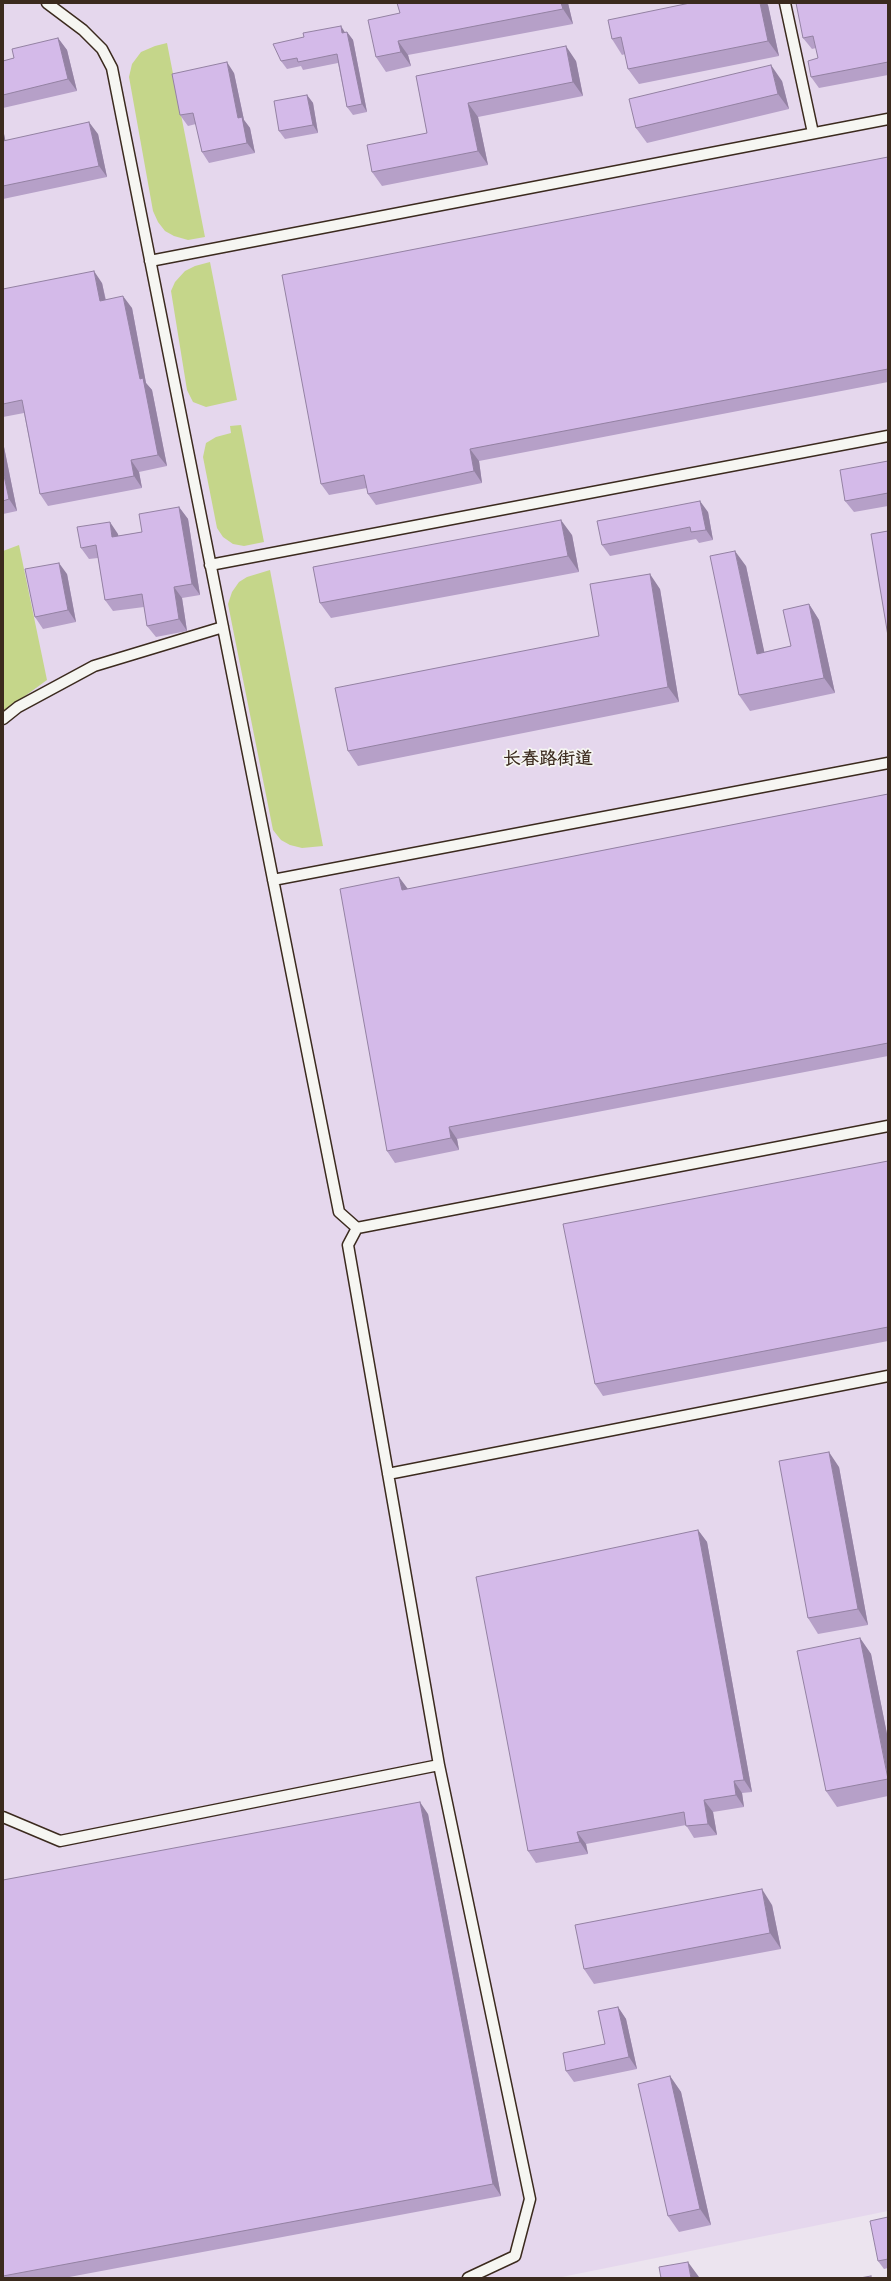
<!DOCTYPE html>
<html>
<head>
<meta charset="utf-8">
<style>
	body { margin:0 }
	#map { position:relative; width:891px; height:2281px; overflow:hidden; background:#ece4ef; font-family:"Gochi Hand",sans-serif }
	canvas { display:block }
	.frame { position:absolute; inset:0; border:4px solid #3b2a1e; pointer-events:none }
</style>
</head>
<body>
<div id="map">
<canvas width="891" height="2281"></canvas>
<div class="frame"></div>
</div>
<script>
const context = document.querySelector('canvas').getContext('2d');
context.lineJoin = 'round';
function paint(path, color) { context.fillStyle = color; context.fill(path, 'evenodd'); }
const shape = rows => new Path2D(rows.map(r => 'M' + r).join(''));
function stroke(path, color, width, dash) { context.strokeStyle = color; context.lineWidth = width; context.lineCap = dash ? 'butt' : 'round'; context.setLineDash(dash || []); context.stroke(path); }
function drawText(font, color, halo, rows, align = 'center') {
  context.font = font + ' "Gochi Hand","LXGW WenKai TC",sans-serif'; context.lineWidth = 3.5; context.setLineDash([]); context.textBaseline = 'middle'; context.strokeStyle = halo; context.fillStyle = color; for (const [text, x, y, turn = 0] of rows) {
    context.save(); context.translate(x, y); context.rotate((+turn || 0) * Math.PI / 180); context.textAlign = isNaN(turn) ? turn : align; if (halo) context.strokeText(text, 0, 0); context.fillText(text, 0, 0); context.restore();
  }
}
paint(shape([
	[3,3,888,3,888,2211,557,2278,3,2278]
]), '#e5d7ed');
paint(shape([
	[167,43,205,237,188,240,174,236,165,231,158,222,153,211,129,77,132,64,141,52,155,46],
	[210,262,237,400,206,407,193,402,187,390,171,291,175,282,185,271,195,266],
	[241,425,264,542,244,546,233,544,223,537,217,528,203,457,206,443,216,437,231,433,230,426],
	[19,545,47,680,3,712,3,551],
	[270,570,323,846,302,848,290,845,281,840,273,830,228,604,232,592,239,582,247,577]
]), '#c5d68a');
const lane = shape([
	[47,3,83,30,102,49,112,68,339,1212,357,1228],
	[785,3,813,133],
	[150,261,888,119],
	[210,565,888,436],
	[3,719,18,707,94,666,223,627],
	[273,880,888,763],
	[357,1228,348,1245,439,1765,530,2199,515,2256,468,2278],
	[357,1228,888,1126],
	[388,1474,888,1376],
	[3,1817,60,1841,439,1765]
]);
stroke(lane, '#3b2a1e', 13);
stroke(lane, '#f6f6f2', 10);
paint(shape([
	[397,3,568,3,573,24,408,55,411,66,386,72,376,57,400,13],
	[888,3,888,75,819,88,811,77,818,58,816,48,812,49,803,38],
	[768,5,779,56,639,84,628,69,625,54,622,55,612,39],
	[347,32,353,40,367,112,353,115,347,107,338,63,303,70,301,66,287,69,281,61],
	[58,38,67,50,77,91,3,108,3,61,14,58],
	[576,61,583,96,478,117,488,165,382,186,372,172,427,133,416,76],
	[234,73,244,120,250,128,255,153,209,163,202,152,196,124,188,126,180,115],
	[782,81,789,109,647,143,636,128],
	[307,95,313,103,318,133,285,139,279,131],
	[3,129,5,140,98,134,107,177,3,199],
	[888,157,888,382,479,461,482,483,376,505,368,494,367,488,329,495,321,484],
	[102,283,106,300,132,308,146,383,152,390,167,466,139,472,142,488,48,506,40,494,24,413,3,417,3,289],
	[3,442,17,511,3,514],
	[888,461,888,506,854,512,845,501],
	[179,507,188,519,200,595,182,598,187,631,156,637,147,626,144,607,113,611,105,600,98,558,89,559,81,548,118,534,118,536,142,532],
	[708,512,713,540,699,543,696,539,610,556,602,545],
	[572,535,579,572,331,618,320,603],
	[746,566,764,652,791,646,809,604,819,620,835,693,750,711,739,695],
	[67,574,76,622,43,629,35,617],
	[660,589,679,702,358,766,348,751,599,636],
	[888,794,888,1056,457,1139,459,1150,395,1163,387,1151,408,889],
	[888,1161,888,1341,603,1396,595,1384],
	[839,1467,868,1625,818,1634,808,1618],
	[698,1530,707,1542,752,1792,742,1793,744,1807,713,1812,717,1835,694,1838,686,1825,586,1844,588,1854,536,1863,528,1851],
	[860,1638,871,1654,888,1739,888,1796,837,1807,826,1791],
	[428,1814,501,2196,64,2278,3,2278,3,1880],
	[772,1905,781,1949,594,1984,584,1969],
	[618,2007,626,2019,637,2069,574,2082,566,2071,605,2044],
	[670,2076,681,2092,711,2225,679,2232,668,2216],
	[888,2217,888,2268,884,2269,878,2261]
]), '#b6a0c8');
paint(shape([
	[561,3,568,3,573,24,563,9],
	[760,3,767,3,768,5,779,56,768,41],
	[341,26,346,34,342,33],
	[347,32,353,40,367,112,362,104],
	[58,38,67,50,77,91,68,79],
	[398,41,408,55,411,66,401,52],
	[566,46,576,61,583,96,573,82],
	[227,62,234,73,244,120,250,128,255,153,247,143,238,118],
	[771,65,782,81,789,109,778,94],
	[307,95,313,103,318,133,313,125],
	[468,103,478,117,488,165,478,151],
	[89,122,98,134,107,177,99,166],
	[3,129,8,153,3,146],
	[94,271,102,283,108,312,100,301],
	[123,296,132,308,146,383,152,390,167,466,158,455,140,379],
	[3,442,17,511,9,499,3,471],
	[470,449,479,461,482,483,474,471],
	[131,460,139,472,142,488,134,476],
	[700,501,708,512,713,540,706,530],
	[179,507,188,519,200,595,192,584],
	[561,520,572,535,579,572,568,556],
	[110,522,118,534,121,549,112,537],
	[735,551,746,566,768,669,757,654],
	[59,563,67,574,76,622,68,610],
	[650,574,660,589,679,702,668,687],
	[174,587,182,598,187,631,179,619],
	[809,604,819,620,835,693,824,678],
	[399,877,408,889,402,890],
	[449,1127,457,1139,459,1150,451,1138],
	[829,1452,839,1467,868,1625,858,1609],
	[698,1530,707,1542,752,1792,744,1780],
	[860,1638,871,1654,888,1739,888,1777],
	[734,1781,742,1793,744,1807,736,1795],
	[704,1800,713,1812,717,1835,708,1824],
	[420,1802,428,1814,501,2196,493,2184],
	[577,1832,586,1844,588,1854,580,1842],
	[762,1889,772,1905,781,1949,770,1933],
	[618,2007,626,2019,637,2069,629,2057],
	[670,2076,681,2092,711,2225,700,2209],
	[688,2262,699,2277,699,2278,691,2278]
]), '#9482a3');
const building = shape([
	[397,3,561,3,563,9,398,41,401,52,376,57,368,20,400,13,397,3],
	[690,3,760,3,768,41,628,69,621,37,612,39,608,20,690,3],
	[796,3,888,3,888,62,811,77,808,61,818,58,813,36,803,38,796,3],
	[341,26,342,33,347,32,362,104,347,107,337,54,298,62,297,58,281,61,273,44,304,37,303,33,341,26],
	[58,38,68,79,3,95,3,61,14,58,12,49,58,38],
	[566,46,573,82,468,103,478,151,372,172,367,145,427,133,416,76,566,46],
	[227,62,238,118,242,117,247,143,202,152,193,113,180,115,172,74,227,62],
	[771,65,778,94,636,128,629,99,771,65],
	[307,95,313,125,279,131,274,101,307,95],
	[89,122,99,166,3,186,3,141,89,122],
	[888,157,888,369,470,449,474,471,368,494,364,475,321,484,282,275,888,157],
	[94,271,100,301,123,296,140,379,143,378,158,455,131,460,134,476,40,494,22,400,3,404,3,289,94,271],
	[888,461,888,493,845,501,840,470,888,461],
	[3,471,9,499,3,501,3,471],
	[700,501,706,530,691,532,690,527,602,545,597,521,700,501],
	[179,507,192,584,174,587,179,619,147,626,142,594,105,600,96,545,81,548,77,527,110,522,112,537,142,532,139,514,179,507],
	[561,520,568,556,320,603,313,567,561,520],
	[888,531,888,636,871,534,888,531],
	[735,551,757,654,791,646,783,610,809,604,824,678,739,695,710,556,735,551],
	[59,563,68,610,35,617,25,569,59,563],
	[650,574,668,687,348,751,335,688,599,636,590,584,650,574],
	[888,794,888,1043,449,1127,451,1138,387,1151,340,889,399,877,402,890,888,794],
	[888,1161,888,1327,595,1384,563,1224,888,1161],
	[829,1452,858,1609,808,1618,779,1461,829,1452],
	[698,1530,744,1780,734,1781,736,1795,704,1800,708,1824,686,1826,684,1812,577,1832,580,1842,528,1851,476,1577,698,1530],
	[860,1638,888,1779,826,1791,797,1651,860,1638],
	[420,1802,493,2184,3,2276,3,1880,420,1802],
	[762,1889,770,1933,584,1969,575,1925,762,1889],
	[618,2007,629,2057,566,2071,563,2053,605,2044,598,2011,618,2007],
	[670,2076,700,2209,668,2216,638,2084,670,2076],
	[888,2217,888,2259,878,2261,870,2221,888,2217],
	[688,2262,691,2278,661,2278,659,2267,688,2262],
	[871,2276,871,2278,860,2278,871,2276]
]);
paint(building, '#d4bae9');
stroke(building, '#9482a3', 1);
drawText('bold 18px', '#3b2a1e', '#f6f6f2', [
	["长春路街道",548,761]
]);
</script>
</body>
</html>
